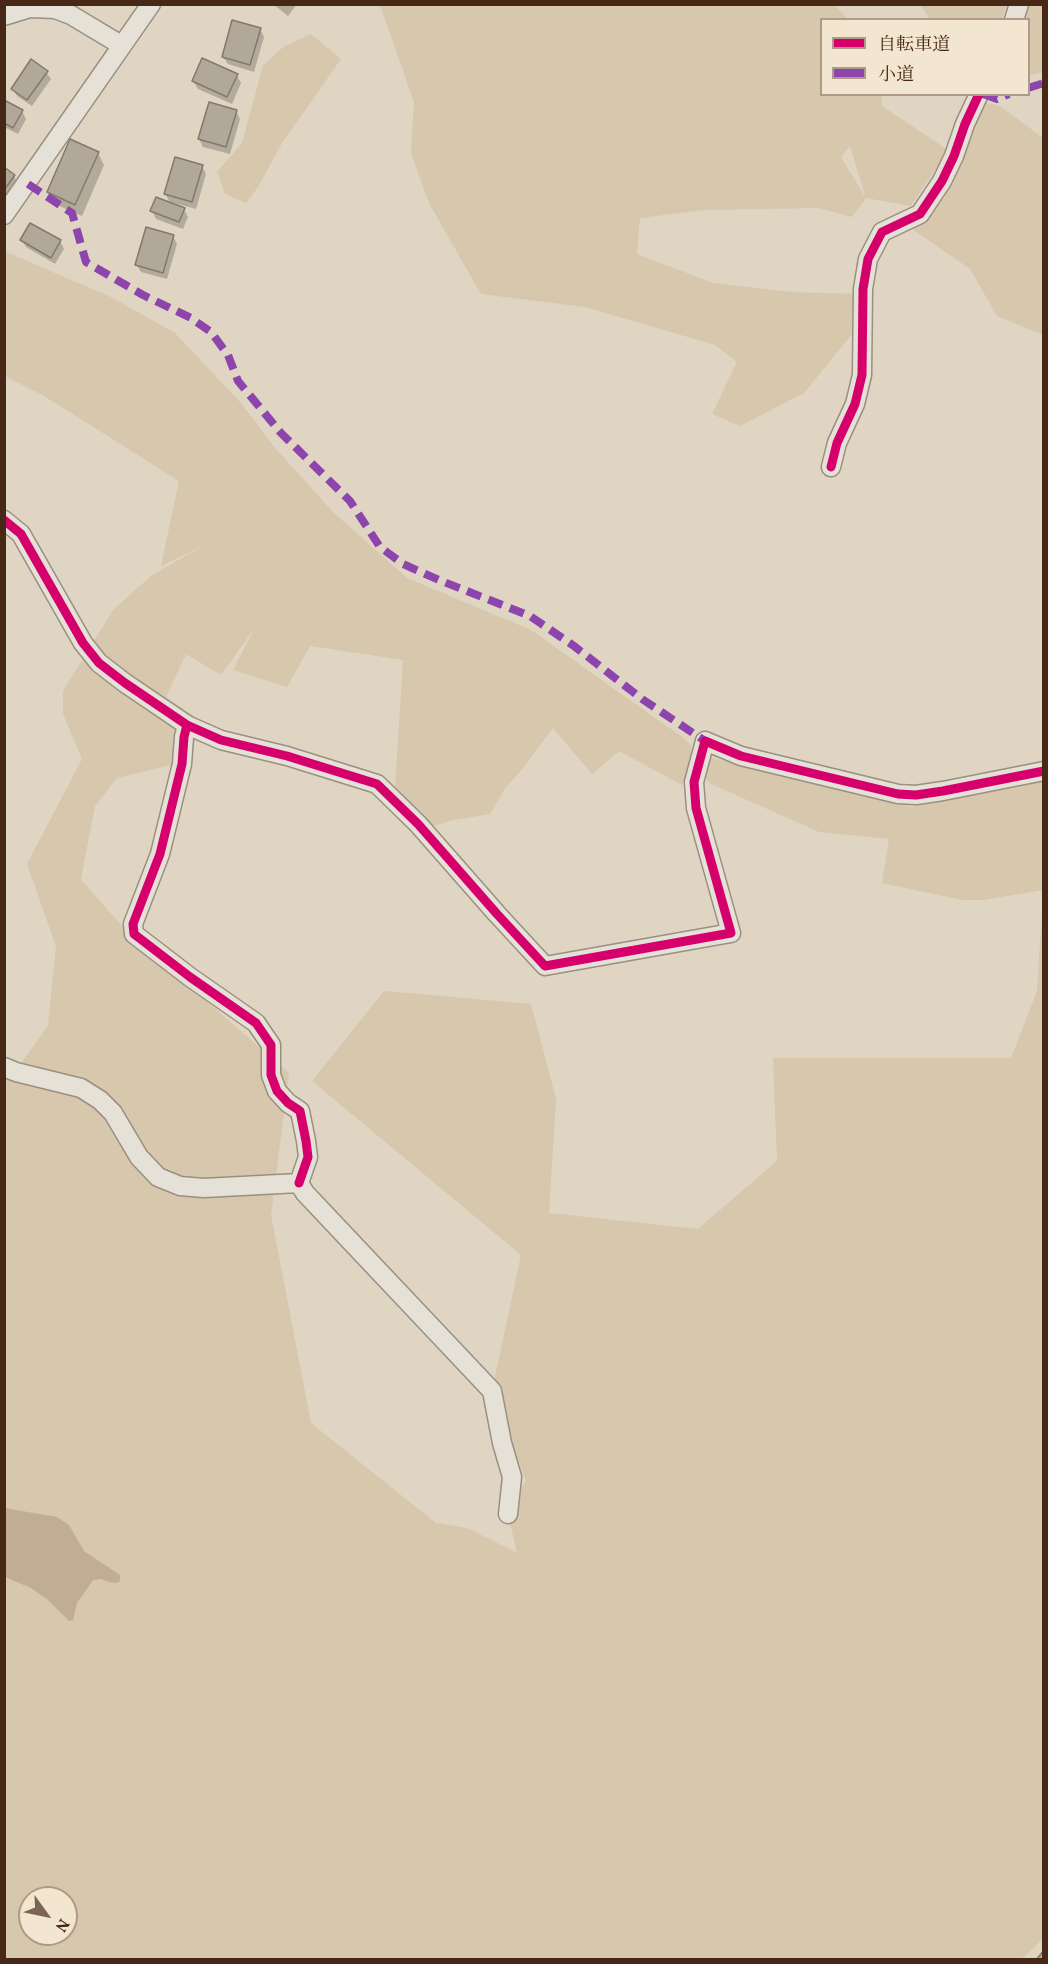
<!DOCTYPE html>
<html>
<head>
<meta charset="utf-8">
<style>
	body { margin:0 }
	#map { position:relative; width:1048px; height:1964px; overflow:hidden; background:#dfd5c2; font-family:Vollkorn,"Noto Serif JP",serif }
	canvas { display:block }
	.frame { position:absolute; inset:0; border:6px solid #472716; pointer-events:none }
	.legend { position:absolute; left:820px; top:18px; width:210px; height:78px; box-sizing:border-box; background:#f2e6d0; border:2px solid #ae9a86; margin:0; padding:8px 10px; list-style:none; font-size:18px; color:#472716 }
	.legend li { display:flex; align-items:center; gap:12px; height:30px }
	.legend b { width:30px; border:2px solid #ae9a86 }
	.north { position:absolute; left:18px; top:1886px; width:60px; height:60px; box-sizing:border-box; background:#f2e6d0; border:2px solid #ae9a86; border-radius:50%; rotate:123deg; font-size:16px; font-weight:700; line-height:24px; text-align:center; color:#472716 }
	.north::after { content:''; display:block; margin:auto; width:21px; height:27px; background:#7c6452; clip-path:polygon(50% 0,100% 100%,50% 72%,0 100%) }
</style>
</head>
<body>
<div id="map">
<canvas width="1048" height="1964"></canvas>
<div class="frame"></div>
<ul class="legend">
<li><b style="height:8px;background:#d6006c"></b>自転車道</li>
<li><b style="height:8px;background:#8e44ad"></b>小道</li>
</ul>
<div class="north">N</div>
</div>
<script>
const context = document.querySelector('canvas').getContext('2d');
context.lineJoin = 'round';
function paint(path, color) { context.fillStyle = color; context.fill(path, 'evenodd'); }
const shape = rows => new Path2D(rows.map(r => 'M' + r).join(''));
function stroke(path, color, width, dash) { context.strokeStyle = color; context.lineWidth = width; context.lineCap = dash ? 'butt' : 'round'; context.setLineDash(dash || []); context.stroke(path); }
paint(shape([
	[380,5,835,5,847,19,822,20,822,94,881,95,882,106,948,150,911,206,866,198,852,217,818,208,703,210,640,218,637,254,713,283,792,292,854,294,857,328,804,393,740,426,712,414,737,362,715,345,585,307,481,294,429,203,411,153,414,102],
	[850,146,865,195,864,195,841,157],
	[920,5,1007,5,1001,20,930,19],
	[1029,5,1043,5,1044,72,1029,75,1028,20,1024,19],
	[311,34,341,59,282,143,258,187,246,203,225,194,217,172,242,143,263,66,283,47],
	[983,102,1000,106,1043,138,1043,335,997,316,970,269,912,229,920,223,935,203,944,199],
	[4,251,113,298,175,333,240,402,275,448,333,512,407,578,531,630,685,739,691,746,691,766,682,785,619,751,592,774,553,728,520,772,505,788,490,814,448,821,430,828,395,788,403,660,310,646,287,687,233,670,256,626,221,675,186,654,166,697,207,725,179,763,117,778,95,806,81,879,127,932,289,1073,271,1215,311,1423,436,1523,467,1528,517,1553,508,1514,526,1481,492,1391,521,1255,312,1081,384,991,531,1004,556,1099,549,1213,698,1229,777,1161,773,1058,1011,1058,1037,991,1043,898,1044,1938,1022,1959,5,1959,5,1068,16,1070,48,1026,56,946,27,864,82,759,63,714,63,691,113,610,152,575,205,545,161,566,179,481,44,396,5,376],
	[30,1898,66,1898,66,1934,30,1934],
	[708,757,911,807,1043,780,1043,890,983,900,962,900,882,883,889,839,819,832,709,783,703,773]
]), '#d6c7ad');
paint(shape([
	[4,1508,57,1517,69,1525,84,1551,120,1575,120,1581,117,1583,109,1582,101,1579,93,1580,77,1603,73,1620,69,1621,47,1599,31,1588,5,1577]
]), '#c0ad94');
paint(shape([
	[273,4,297,4,288,16],
	[260,29,264,37,254,72,228,64,223,57],
	[46,72,51,79,32,106,17,96,13,89],
	[237,76,241,83,232,104,198,89,193,81],
	[4,101,22,111,26,119,18,134,4,127],
	[236,111,240,119,230,154,203,147,199,139],
	[98,153,104,165,82,216,55,204,48,192],
	[202,166,206,174,196,209,170,202,165,194],
	[4,169,14,176,18,184,4,204],
	[184,209,188,217,183,229,156,219,152,211],
	[173,236,177,244,167,279,141,272,136,264],
	[22,240,60,241,64,249,55,264,26,247]
]), '#0003');
const building = shape([
	[232,20,261,28,250,65,222,57,232,20],
	[202,58,238,74,227,97,192,81,202,58],
	[31,59,48,71,27,100,11,89,31,59],
	[4,100,23,110,13,128,4,123,4,100],
	[209,102,237,110,226,147,198,139,209,102],
	[70,139,99,152,75,205,47,192,70,139],
	[175,157,203,165,192,202,164,194,175,157],
	[4,167,15,175,4,190,4,167],
	[156,197,185,208,179,222,150,211,156,197],
	[30,223,61,240,51,258,20,240,30,223],
	[146,227,174,235,163,273,135,265,146,227],
	[1044,1950,1044,1960,1036,1960,1044,1950]
]);
paint(building, '#b1a89a');
stroke(building, '#83786c', 1.5);
const street = shape([
	[4,16,30,8,55,9,71,15,121,45],
	[1014,20,1019,4],
	[4,215,151,4],
	[831,467,837,443,855,404,862,375,863,289,868,259,882,232,920,214,942,181,954,156,965,124,979,94],
	[4,520,21,534,83,643,99,663,125,683,187,725,221,740,287,756,377,784,418,824,497,914,545,966,731,933,696,808,694,782,705,741,741,756,898,794,916,795,943,791,1044,771],
	[187,725,184,737,182,764,160,854,133,924,134,934,190,977,256,1023,271,1045,271,1075,277,1091,288,1103,300,1111,306,1141,308,1157,299,1183],
	[4,1067,16,1072,81,1088,100,1100,113,1113,139,1157,158,1177,180,1186,204,1188,299,1183],
	[299,1183,305,1193,492,1391,502,1443,512,1477,508,1514]
]);
stroke(street, '#998f82', 21);
stroke(street, '#e6e1d7', 18);
stroke(shape([
	[1028,88,1044,83],
	[983,94,997,99,1009,94],
	[28,184,72,213,86,262,143,295,191,318,211,332,228,355,238,381,281,433,350,501,380,547,403,564,439,580,530,616,574,646,642,699,705,741]
]), '#8e44ad', 8, [15, 8]);
stroke(shape([
	[831,467,837,443,855,404,862,375,863,289,868,259,882,232,920,214,942,181,954,156,965,124,979,94],
	[4,520,21,534,83,643,99,663,125,683,187,725,221,740,287,756,377,784,418,824,497,914,545,966,731,933,696,808,694,782,705,741,741,756,898,794,916,795,943,791,1044,771],
	[187,725,184,737,182,764,160,854,133,924,134,934,190,977,256,1023,271,1045,271,1075,277,1091,288,1103,300,1111,306,1141,308,1157,299,1183]
]), '#d6006c', 9);
</script>
</body>
</html>
